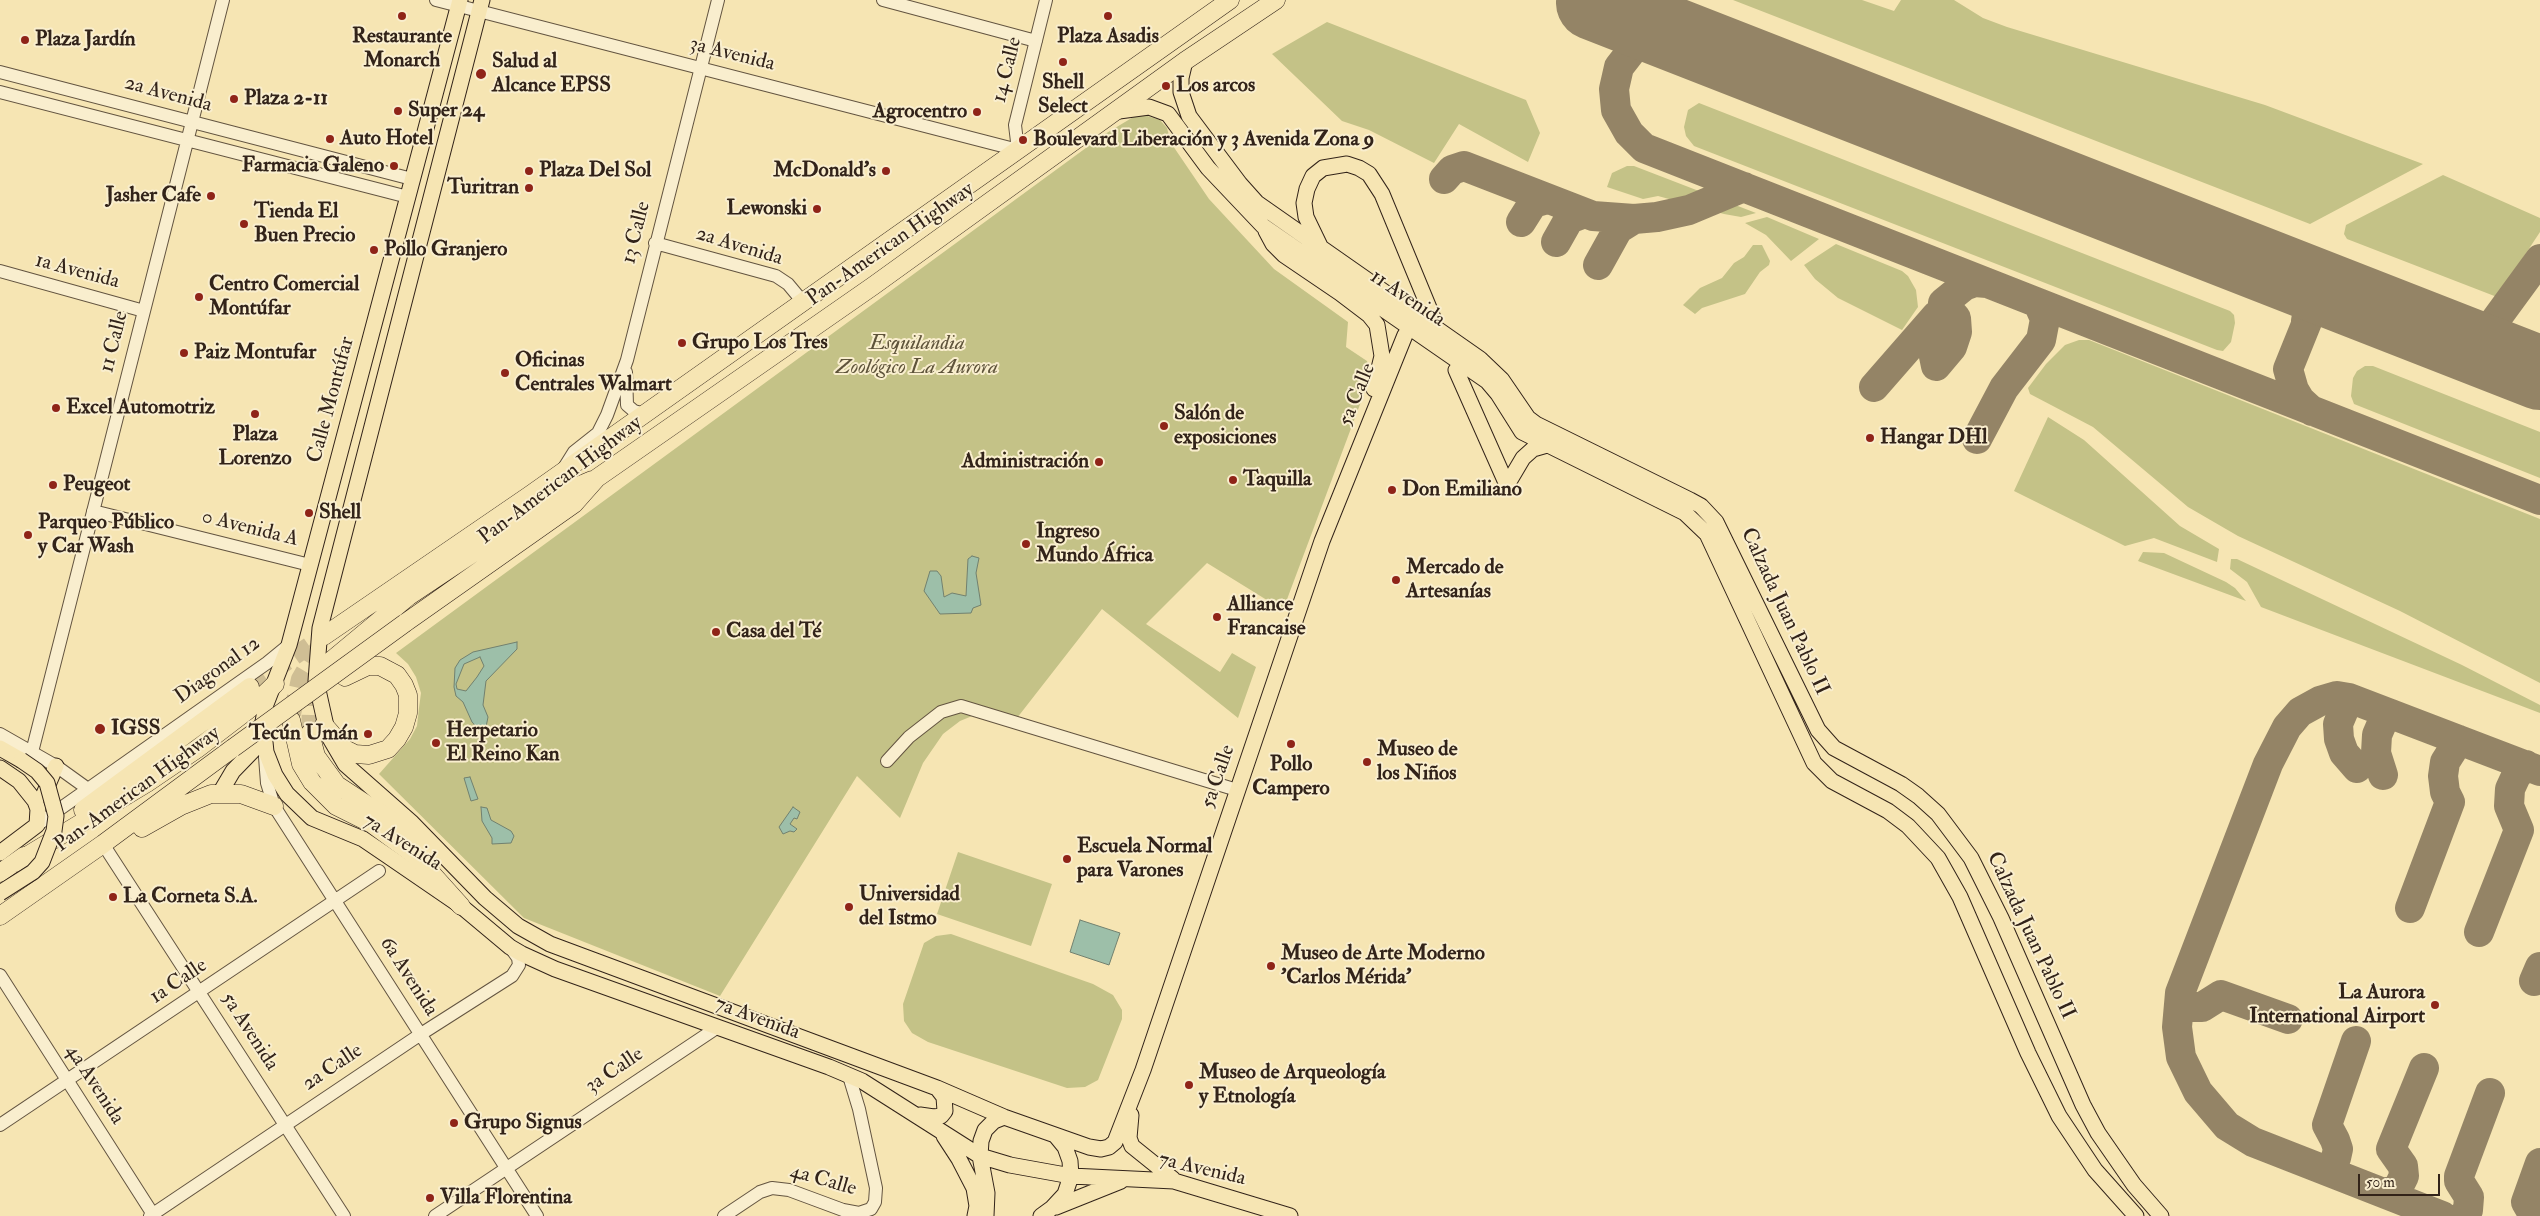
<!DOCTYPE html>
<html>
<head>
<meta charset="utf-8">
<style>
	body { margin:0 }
	#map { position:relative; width:2540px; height:1216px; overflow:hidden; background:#f6e5b3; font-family:"IM FELL Double Pica",serif }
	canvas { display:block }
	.scale { position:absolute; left:2358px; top:1174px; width:82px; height:22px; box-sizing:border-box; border:2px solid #322319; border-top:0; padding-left:6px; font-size:15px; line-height:18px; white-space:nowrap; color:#322319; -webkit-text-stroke:4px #f9eece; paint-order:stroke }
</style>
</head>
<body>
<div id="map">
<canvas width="2540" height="1216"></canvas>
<div class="scale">50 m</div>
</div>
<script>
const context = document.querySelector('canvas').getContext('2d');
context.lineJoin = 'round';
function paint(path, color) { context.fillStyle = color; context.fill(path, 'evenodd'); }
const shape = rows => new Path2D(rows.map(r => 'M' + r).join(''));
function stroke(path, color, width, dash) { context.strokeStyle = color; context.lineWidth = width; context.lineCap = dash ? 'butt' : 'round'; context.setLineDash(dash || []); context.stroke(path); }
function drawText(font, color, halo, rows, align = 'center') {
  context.font = font + ' "IM FELL Double Pica",serif'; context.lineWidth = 4; context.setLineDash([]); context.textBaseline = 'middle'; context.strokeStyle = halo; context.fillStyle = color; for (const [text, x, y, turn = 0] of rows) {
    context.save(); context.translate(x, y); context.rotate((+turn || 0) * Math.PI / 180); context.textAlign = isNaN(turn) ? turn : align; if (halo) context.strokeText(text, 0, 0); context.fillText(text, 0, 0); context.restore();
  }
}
paint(shape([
	[1733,0,1862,0,1894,11,1901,0,1954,0,1983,18,2007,27,2265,105,2423,164,2310,224],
	[1327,22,1526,100,1540,133,1528,162,1459,124,1434,163,1369,130,1342,121,1272,54],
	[1699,103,2230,311,2234,315,2235,323,2231,342,2223,351,2217,350,1694,146,1686,136,1684,127,1688,110],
	[1144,115,1160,120,1167,128,1171,143,1209,199,1274,269,1348,322,1346,347,1367,361,1369,368,1368,383,1283,610,1207,563,1146,624,1220,672,1232,653,1256,667,1238,718,1102,609,1017,718,977,714,960,721,943,734,923,763,900,818,857,776,720,996,524,918,379,774,410,739,417,726,419,708,421,693,416,677,408,664,396,653,1105,134,1135,116],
	[1627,166,1634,166,1756,213,1741,217,1724,214,1658,196,1643,199,1607,187,1612,173],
	[2443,175,2540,218,2540,232,2497,297,2347,239,2344,234,2346,225],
	[1767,217,1819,239,1791,261,1766,235,1745,223],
	[1836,244,1902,271,1908,276,1916,290,1918,307,1902,330,1838,298,1815,279,1804,265],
	[1753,245,1762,245,1770,261,1769,265,1760,272,1745,294,1702,308,1695,314,1683,305,1700,288,1722,278,1734,263,1744,257],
	[2079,340,2089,340,2540,519,2540,683,2400,611,2238,536,2188,507,2093,427,2030,394,2028,388,2046,364,2065,345],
	[2365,366,2373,366,2540,432,2540,478,2354,404,2351,396,2353,378,2357,371],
	[2048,417,2084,440,2180,526,2219,549,2217,562,2154,538,2125,546,2014,491],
	[2143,552,2164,553,2226,582,2235,588,2246,601,2138,561],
	[2231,559,2237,559,2462,665,2540,705,2540,713,2261,607,2247,582,2230,569],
	[958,852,1052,884,1031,946,937,914],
	[951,934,1093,984,1113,995,1122,1010,1122,1019,1098,1080,1085,1087,1067,1088,928,1042,912,1033,904,1021,903,1004,924,943,936,936]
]), '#c4c287');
const water = shape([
	[972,556,979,558,976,573,981,605,973,608,971,613,940,614,924,591,930,571,937,571,941,576,944,597,952,593,966,596,968,559,972,556],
	[517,642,517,649,486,681,483,705,488,717,486,727,480,731,472,722,463,702,456,696,454,687,455,668,460,660,473,652,517,642],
	[480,657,484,666,477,677,466,691,457,689,456,684,464,664,480,657],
	[470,777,478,799,471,801,464,778,470,777],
	[481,807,487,808,491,820,511,831,514,836,511,843,492,844,492,838,482,821,481,807],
	[793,807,800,812,797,819,794,818,790,824,797,829,794,832,790,831,783,834,779,827,793,807],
	[1080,920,1120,933,1109,965,1070,952,1080,920]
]);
paint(water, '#9dbfa9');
stroke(water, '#72816f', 1);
stroke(shape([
	[1670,33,1647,39,1633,49,1619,67,1614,89,1616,110,1629,133,1644,148,2540,500],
	[1444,179,1452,170,1464,166,1593,216,1634,219,1657,217,1689,210,1744,187],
	[1521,222,1533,203,1547,199],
	[1556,242,1569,219,1585,213],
	[1598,265,1618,229,1634,219],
	[2305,281,2310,298,2306,321],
	[1933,322,1930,337,1936,366,1952,347,1957,332,1956,318,1943,303,1964,286,1975,282,1987,283],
	[2475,348,2540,259],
	[2496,356,2540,354],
	[1874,387,1936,316],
	[2312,411,2300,400,2294,390,2288,369,2311,312,2323,298,2335,293],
	[1977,439,2004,388,2041,340,2045,319,2038,303],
	[2349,698,2338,724,2339,739,2344,753,2357,768],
	[2383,775,2376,753,2377,735,2383,721,2391,714],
	[2410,908,2450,802,2445,792,2443,776,2445,762,2459,740],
	[2479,932,2519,830,2509,806,2510,789,2516,776,2526,765],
	[2534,981,2540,967],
	[2180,993,2185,1004,2192,1007,2202,1007,2221,995,2288,1019],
	[2322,1169,2331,1166,2336,1158,2338,1149,2335,1140,2327,1125,2356,1041],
	[2383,1193,2397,1190,2404,1176,2403,1166,2391,1149,2424,1068],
	[2442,1216,2253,1142,2227,1126,2198,1092,2181,1057,2177,1027,2180,993,2268,764,2287,727,2300,712,2320,701,2337,696,2349,698,2540,771],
	[2463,1216,2468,1210,2469,1197,2459,1181,2459,1176,2490,1093],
	[2534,1216,2526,1202,2540,1163]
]), '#948466', 30);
stroke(shape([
	[1593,3,2540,373]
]), '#948466', 74);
stroke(shape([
	[250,687,319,639],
	[292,714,300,679,323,640],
	[310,733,311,705,317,679]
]), '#cfbe94', 18, [18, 9]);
const minor = shape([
	[436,0,1018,150,1015,125,1046,0],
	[883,0,1036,41],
	[0,72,412,179],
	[0,92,408,197],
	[655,243,776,276,788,284,803,302],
	[0,271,144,311],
	[626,372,627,405,634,411,645,414],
	[564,468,574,452,598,433,607,415,627,360,718,0],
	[93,511,310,565],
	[0,734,56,766,88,789],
	[32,752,223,0],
	[265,757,267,783,274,806,537,1216],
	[887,761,909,737,941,712,961,706,1237,790],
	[37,825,267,663,289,645],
	[103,844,344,1216],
	[0,975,154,1216],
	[0,1125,379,871],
	[150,1216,421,1034,512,976,519,965,518,958,510,947],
	[435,1216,718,1027],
	[724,1216,760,1192,772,1188,789,1190,843,1210,859,1213,871,1209,875,1202,876,1188,859,1109,849,1076]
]);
const major = shape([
	[460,0,289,645,266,704,263,722,266,752,275,775,287,794,312,818,363,839,388,856,461,906,510,947,522,954,555,969,829,1067,862,1081,980,1156,1010,1165,1071,1176,1174,1181,1290,1216],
	[482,0,320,628,316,681,328,735,345,764,412,823,485,898,518,926,550,944,937,1088,1004,1117,1089,1147,1101,1149,1109,1147,1115,1142,1143,1070,1322,541,1405,335],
	[1185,61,1181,78,1181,92,1189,116,1240,184,1257,203,1480,359,1502,380,1528,418,1536,424,1690,500,1701,506,1716,522,1818,730,1834,748,1901,784,1918,796,1938,814,1971,858,2001,918,2083,1105,2098,1133,2134,1185,2161,1216],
	[1119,111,1149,107,1168,114,1208,168,1263,226,1487,381,1498,394,1522,432,1685,513,1707,534,1814,763,1832,781,1888,811,1908,826,1938,858,1960,897,2028,1053,2059,1116,2095,1170,2136,1216],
	[1266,231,1273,244,1284,255,1340,293,1369,315,1377,325,1382,356,1374,389],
	[1320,246,1306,217,1304,203,1307,189,1313,176,1323,168,1347,164,1359,168,1369,174,1382,194,1434,320],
	[1456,370,1507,485],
	[1507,485,1523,458,1533,449,1547,445],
	[0,748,21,760],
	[0,768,19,781,35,801,38,809,37,825,0,853],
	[220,793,233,771,264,739],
	[44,794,56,766],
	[920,1115,934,1117,941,1116,945,1111,944,1097,937,1088],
	[1131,1115,1129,1138,1132,1146,1173,1179],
	[944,1136,959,1159,974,1188,977,1206,975,1216],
	[1056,1207,1121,1181],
	[986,1216,987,1193,980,1156,981,1141,985,1130,994,1121,1004,1117],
	[1041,1216,1052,1208,1065,1194,1071,1176,1070,1161,1065,1147,1056,1136]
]);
const highway = shape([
	[405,623,574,504,597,478,873,286,1185,61,1276,0],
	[324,636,530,495,1230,0],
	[327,664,409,596,566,491,592,480],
	[291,720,301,764,312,782,336,806,372,824,417,857,461,906],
	[324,725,345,749,355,754,369,755,388,749,397,739,404,727,408,713,408,695,404,685,397,675,380,666,368,666,345,677],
	[310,733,316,756,337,785,436,850],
	[83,810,250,687],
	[142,828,181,806,211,794,241,794,274,806],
	[15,863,147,783,197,749,248,710,275,684],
	[0,873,24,856],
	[0,916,103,844,233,748]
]);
stroke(minor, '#635440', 14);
stroke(major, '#322319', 17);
stroke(highway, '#322319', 19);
stroke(minor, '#f9eece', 12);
stroke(major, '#f6e5b3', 15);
stroke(highway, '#f6e5b3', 18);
const majorBridge = shape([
	[0,893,33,872,42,862,54,831,56,816,47,783,37,771,21,760]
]);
const highwayBridge = shape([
	[233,748,405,623]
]);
stroke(majorBridge, '#322319', 17, []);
stroke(highwayBridge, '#322319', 19, []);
stroke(majorBridge, '#f6e5b3', 15);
stroke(highwayBridge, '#f6e5b3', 18);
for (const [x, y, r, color] of [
	[402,16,5,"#8f2418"],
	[1108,16,5,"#8f2418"],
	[25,40,5,"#8f2418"],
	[1063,62,5,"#8f2418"],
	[481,74,6,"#8f2418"],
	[1166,86,5,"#8f2418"],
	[234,99,5,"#8f2418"],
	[398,111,5,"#8f2418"],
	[977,112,5,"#8f2418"],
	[330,139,5,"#8f2418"],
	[1023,140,5,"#8f2418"],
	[394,166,5,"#8f2418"],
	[529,171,5,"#8f2418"],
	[886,171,5,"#8f2418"],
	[529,188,5,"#8f2418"],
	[211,196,5,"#8f2418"],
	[817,209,5,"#8f2418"],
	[244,224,5,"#8f2418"],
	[374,250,5,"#8f2418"],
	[199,297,5,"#8f2418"],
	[682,343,5,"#8f2418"],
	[184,353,5,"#8f2418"],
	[505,373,5,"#8f2418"],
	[56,408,5,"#8f2418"],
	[255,414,5,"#8f2418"],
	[1164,426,5,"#8f2418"],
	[1870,438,5,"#8f2418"],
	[1099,462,5,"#8f2418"],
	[1233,480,5,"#8f2418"],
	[53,485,5,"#8f2418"],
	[1392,490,5,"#8f2418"],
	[309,513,5,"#8f2418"],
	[28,535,5,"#8f2418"],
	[1026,544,5,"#8f2418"],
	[1396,580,5,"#8f2418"],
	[1217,617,5,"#8f2418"],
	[716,632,5,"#8f2418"],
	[100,729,6,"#8f2418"],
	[368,734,5,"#8f2418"],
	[436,743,5,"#8f2418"],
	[1291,744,5,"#8f2418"],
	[1367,762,5,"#8f2418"],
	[1067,859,5,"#8f2418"],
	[113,897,5,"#8f2418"],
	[849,907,5,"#8f2418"],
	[1271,966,5,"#8f2418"],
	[2435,1005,5,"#8f2418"],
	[1189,1085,5,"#8f2418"],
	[454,1123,5,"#8f2418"],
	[430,1198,5,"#8f2418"]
]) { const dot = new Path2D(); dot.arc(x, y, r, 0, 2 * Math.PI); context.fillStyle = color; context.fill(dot); stroke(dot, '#f9eece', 2); }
drawText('bold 21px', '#322319', '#f9eece', [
	["Restaurante",402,37,"center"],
	["Monarch",402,61,"center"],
	["Plaza Asadis",1108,37,"center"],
	["Plaza Jardín",35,40],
	["Salud al",492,62],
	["Alcance EPSS",492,86],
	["Shell",1063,83,"center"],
	["Select",1063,107,"center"],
	["Los arcos",1176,86],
	["Plaza 2-11",244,99],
	["Super 24",408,111],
	["Agrocentro",967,112,"right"],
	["Auto Hotel",340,139],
	["Boulevard Liberación y 3 Avenida Zona 9",1033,140],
	["Farmacia Galeno",384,166,"right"],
	["Plaza Del Sol",539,171],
	["McDonald's",876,171,"right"],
	["Turitran",519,188,"right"],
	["Jasher Cafe",201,196,"right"],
	["Lewonski",807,209,"right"],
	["Tienda El",254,212],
	["Buen Precio",254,236],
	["Pollo Granjero",384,250],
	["Centro Comercial",209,285],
	["Montúfar",209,309],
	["Grupo Los Tres",692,343],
	["Paiz Montufar",194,353],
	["Oficinas",515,361],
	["Centrales Walmart",515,385],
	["Excel Automotriz",66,408],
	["Salón de",1174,414],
	["exposiciones",1174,438],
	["Plaza",255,435,"center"],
	["Lorenzo",255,459,"center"],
	["Hangar DHl",1880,438],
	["Administración",1089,462,"right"],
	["Taquilla",1243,480],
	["Peugeot",63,485],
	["Don Emiliano",1402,490],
	["Shell",319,513],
	["Parqueo Público",38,523],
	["y Car Wash",38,547],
	["Ingreso",1036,532],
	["Mundo África",1036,556],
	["Mercado de",1406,568],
	["Artesanías",1406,592],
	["Alliance",1227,605],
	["Francaise",1227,629],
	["Casa del Té",726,632],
	["IGSS",111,729],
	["Herpetario",446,731],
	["El Reino Kan",446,755],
	["Tecún Umán",358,734,"right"],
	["Museo de",1377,750],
	["los Niños",1377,774],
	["Pollo",1291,765,"center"],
	["Campero",1291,789,"center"],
	["Escuela Normal",1077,847],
	["para Varones",1077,871],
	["Universidad",859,895],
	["del Istmo",859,919],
	["La Corneta S.A.",123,897],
	["Museo de Arte Moderno",1281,954],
	["'Carlos Mérida'",1281,978],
	["La Aurora",2425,993,"right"],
	["International Airport",2425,1017,"right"],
	["Museo de Arqueología",1199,1073],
	["y Etnología",1199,1097],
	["Grupo Signus",464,1123],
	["Villa Florentina",440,1198]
], 'left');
drawText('21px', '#322319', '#f9eece', [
	["3a Avenida",732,55,14],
	["14 Calle",1008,70,-76],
	["2a Avenida",168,95,15],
	["13 Calle",637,233,-76],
	["Pan-American Highway",891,245,-35],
	["2a Avenida",739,247,17],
	["1a Avenida",77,272,15],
	["11 Avenida",1407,299,34],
	["11 Calle",115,342,-76],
	["5a Calle",1358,395,-68],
	["Calle Montúfar",332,400,-75],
	["Pan-American Highway",561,481,-37],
	["0 Avenida A",250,529,14],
	["Calzada Juan Pablo II",1784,612,65],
	["Diagonal 12",218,671,-36],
	["5a Calle",1219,777,-71],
	["Pan-American Highway",138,790,-36],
	["7a Avenida",402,843,32],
	["Calzada Juan Pablo II",2030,936,65],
	["6a Avenida",408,977,57],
	["1a Calle",179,982,-34],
	["7a Avenida",757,1019,20],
	["5a Avenida",249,1032,57],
	["2a Calle",333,1068,-34],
	["3a Calle",615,1071,-34],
	["4a Avenida",94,1085,57],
	["7a Avenida",1202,1170,13],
	["4a Calle",823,1181,16]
]);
drawText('italic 21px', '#5e533a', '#f9eece', [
	["Esquilandia",917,344],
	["Zoológico La Aurora",917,368]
]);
</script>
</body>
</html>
